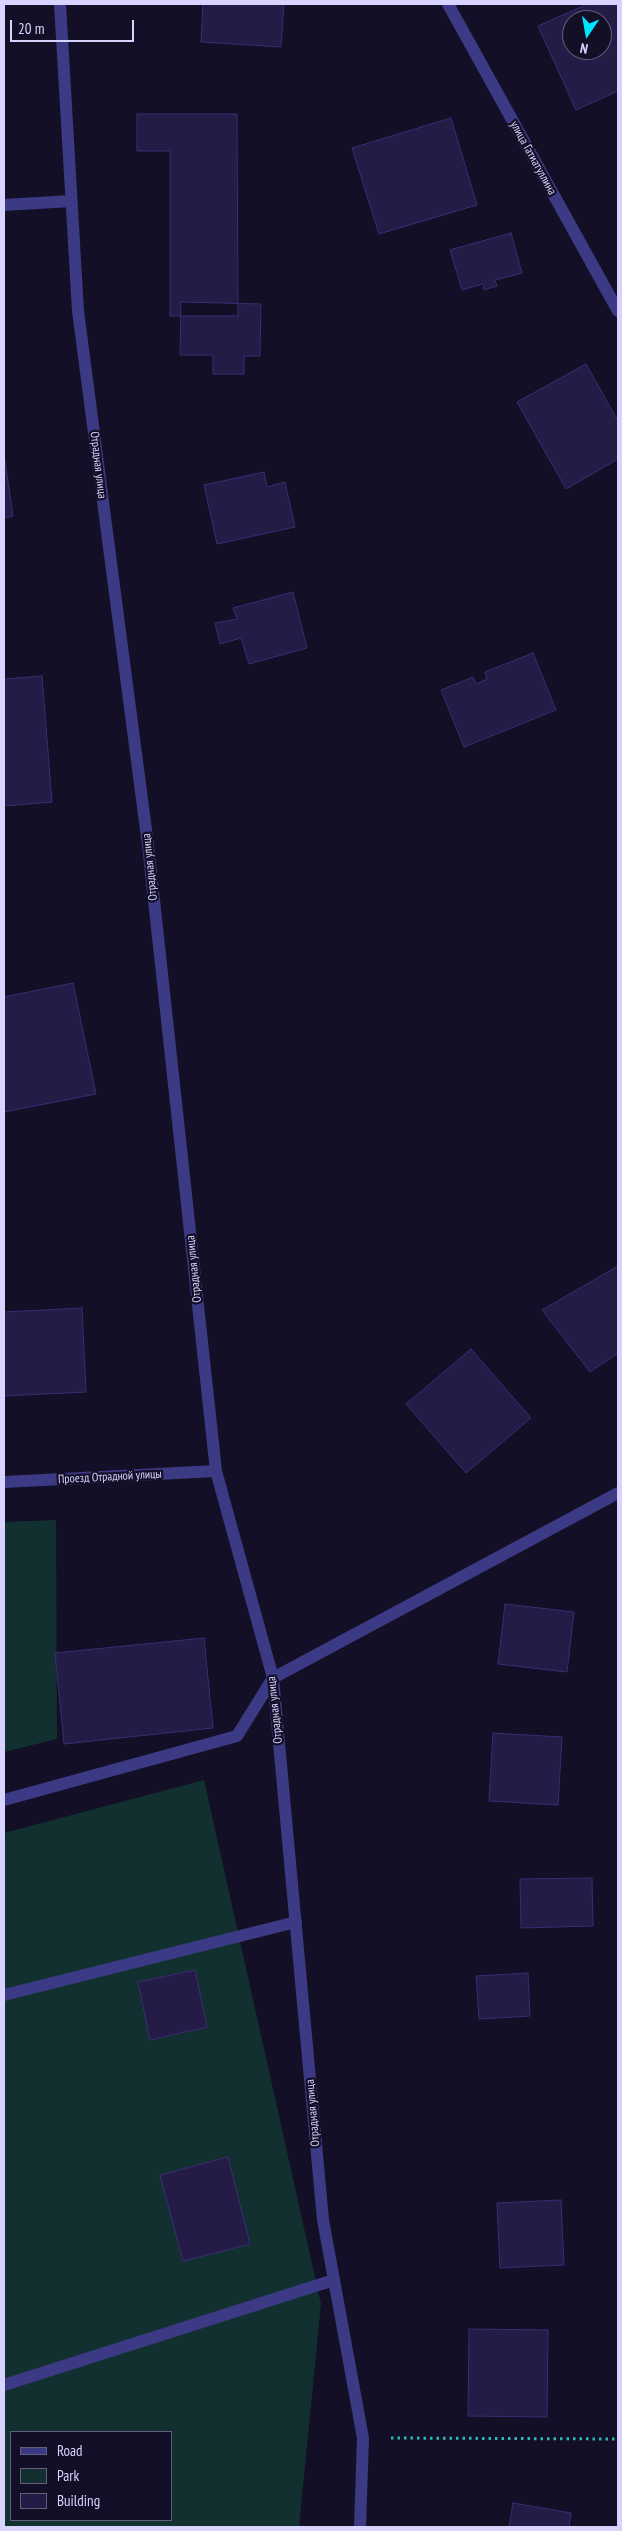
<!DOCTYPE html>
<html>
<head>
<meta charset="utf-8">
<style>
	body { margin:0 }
	#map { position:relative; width:622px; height:2531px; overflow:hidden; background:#130f26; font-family:"PT Sans Narrow",sans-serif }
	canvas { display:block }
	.frame { position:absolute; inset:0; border:5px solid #d9d4ff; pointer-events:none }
	.legend { position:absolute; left:10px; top:2431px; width:162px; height:90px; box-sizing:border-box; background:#130f26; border:1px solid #625e7d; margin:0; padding:6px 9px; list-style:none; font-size:15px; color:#d9d4ff }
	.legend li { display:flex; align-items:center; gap:10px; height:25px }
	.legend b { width:25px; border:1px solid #625e7d }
	.north { position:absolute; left:562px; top:10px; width:50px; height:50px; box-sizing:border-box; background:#130f26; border:1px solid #625e7d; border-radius:50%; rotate:192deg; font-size:14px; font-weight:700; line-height:20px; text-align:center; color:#d9d4ff }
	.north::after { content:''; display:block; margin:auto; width:18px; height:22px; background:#00e5ff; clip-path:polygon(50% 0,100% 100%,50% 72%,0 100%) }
	.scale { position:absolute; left:10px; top:20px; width:124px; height:22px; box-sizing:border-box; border:2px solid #d9d4ff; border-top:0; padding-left:6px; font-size:15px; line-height:18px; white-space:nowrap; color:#d9d4ff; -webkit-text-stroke:4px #130f26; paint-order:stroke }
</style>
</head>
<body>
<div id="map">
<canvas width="622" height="2531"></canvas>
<div class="frame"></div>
<ul class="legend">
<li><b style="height:6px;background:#3d3a85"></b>Road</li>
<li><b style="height:14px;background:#12302f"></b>Park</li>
<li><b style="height:14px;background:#241b47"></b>Building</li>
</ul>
<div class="north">N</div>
<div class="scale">20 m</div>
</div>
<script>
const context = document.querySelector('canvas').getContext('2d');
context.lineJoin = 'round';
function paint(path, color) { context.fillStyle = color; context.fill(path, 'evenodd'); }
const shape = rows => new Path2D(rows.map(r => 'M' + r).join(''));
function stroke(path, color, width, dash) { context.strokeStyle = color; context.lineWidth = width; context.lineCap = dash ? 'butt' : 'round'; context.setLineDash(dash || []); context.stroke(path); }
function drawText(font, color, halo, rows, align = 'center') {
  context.font = font + ' "PT Sans Narrow",sans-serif'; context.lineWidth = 4.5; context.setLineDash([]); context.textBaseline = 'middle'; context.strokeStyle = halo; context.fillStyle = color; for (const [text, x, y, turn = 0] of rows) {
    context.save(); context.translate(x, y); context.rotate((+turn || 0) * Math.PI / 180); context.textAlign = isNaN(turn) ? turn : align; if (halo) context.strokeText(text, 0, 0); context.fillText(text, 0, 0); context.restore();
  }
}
paint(shape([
	[56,1520,57,1739,4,1752,4,1522],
	[204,1780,321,2304,299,2527,4,2527,4,1833],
	[11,2432,171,2432,171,2520,11,2520]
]), '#12302f');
const building = shape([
	[203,4,284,4,281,47,201,42,203,4],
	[588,4,618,4,618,91,576,110,538,26,588,4],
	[572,20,602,20,602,50,572,50,572,20],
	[137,114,237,114,238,316,170,316,170,151,137,151,137,114],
	[451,118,477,205,379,234,352,148,451,118],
	[511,233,522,273,495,280,497,286,484,290,483,284,462,290,450,250,511,233],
	[181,302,261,304,260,356,244,356,244,374,213,374,213,355,180,355,181,302],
	[586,364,618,421,618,459,566,489,517,402,586,364],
	[4,454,13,516,4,518,4,454],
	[264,472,267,487,285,482,295,527,217,544,204,485,264,472],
	[293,592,307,648,249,664,241,638,220,644,215,623,237,619,233,608,293,592],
	[533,653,556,710,464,747,441,690,473,677,476,684,487,679,485,672,533,653],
	[42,676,52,802,4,806,4,679,42,676],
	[73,983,96,1094,4,1112,4,997,73,983],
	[618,1266,618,1353,590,1372,542,1310,618,1266],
	[82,1308,86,1392,4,1396,4,1312,82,1308],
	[471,1349,531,1418,466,1473,406,1404,471,1349],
	[505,1604,574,1612,567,1672,498,1664,505,1604],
	[204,1638,213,1728,64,1744,55,1653,204,1638],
	[493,1733,562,1737,558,1805,489,1801,493,1733],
	[592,1878,593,1926,521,1928,520,1879,592,1878],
	[195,1970,207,2027,150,2040,138,1982,195,1970],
	[528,1973,530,2016,479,2019,476,1976,528,1973],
	[228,2157,250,2244,183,2261,160,2175,228,2157],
	[561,2200,564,2265,500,2268,497,2203,561,2200],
	[469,2329,548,2330,547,2417,468,2416,469,2329],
	[513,2503,571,2513,569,2527,509,2527,513,2503]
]);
paint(building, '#241b47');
stroke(building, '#3b2d73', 1);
stroke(shape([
	[391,2438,618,2439]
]), '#2fb8b0', 3, [2.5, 4]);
stroke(shape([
	[60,4,78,311,148,845,216,1471,273,1678,323,2220,363,2438,360,2527],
	[448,4,618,311],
	[4,205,71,201],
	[4,1482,216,1471],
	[4,1800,237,1736,273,1678,618,1493],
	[4,1995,296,1922],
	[4,2385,334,2280]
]), '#3d3a85', 12);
drawText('12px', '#d9d4ff', '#130f26', [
	["улица Гатиатуллина",533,158,61],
	["Отрадная улица",98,465,83],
	["Отрадная улица",150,867,-96],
	["Отрадная улица",194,1269,-96],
	["Проезд Отрадной улицы",110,1477,-3],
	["Отрадная улица",275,1710,-96],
	["Отрадная улица",313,2113,-95]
]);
</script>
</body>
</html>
